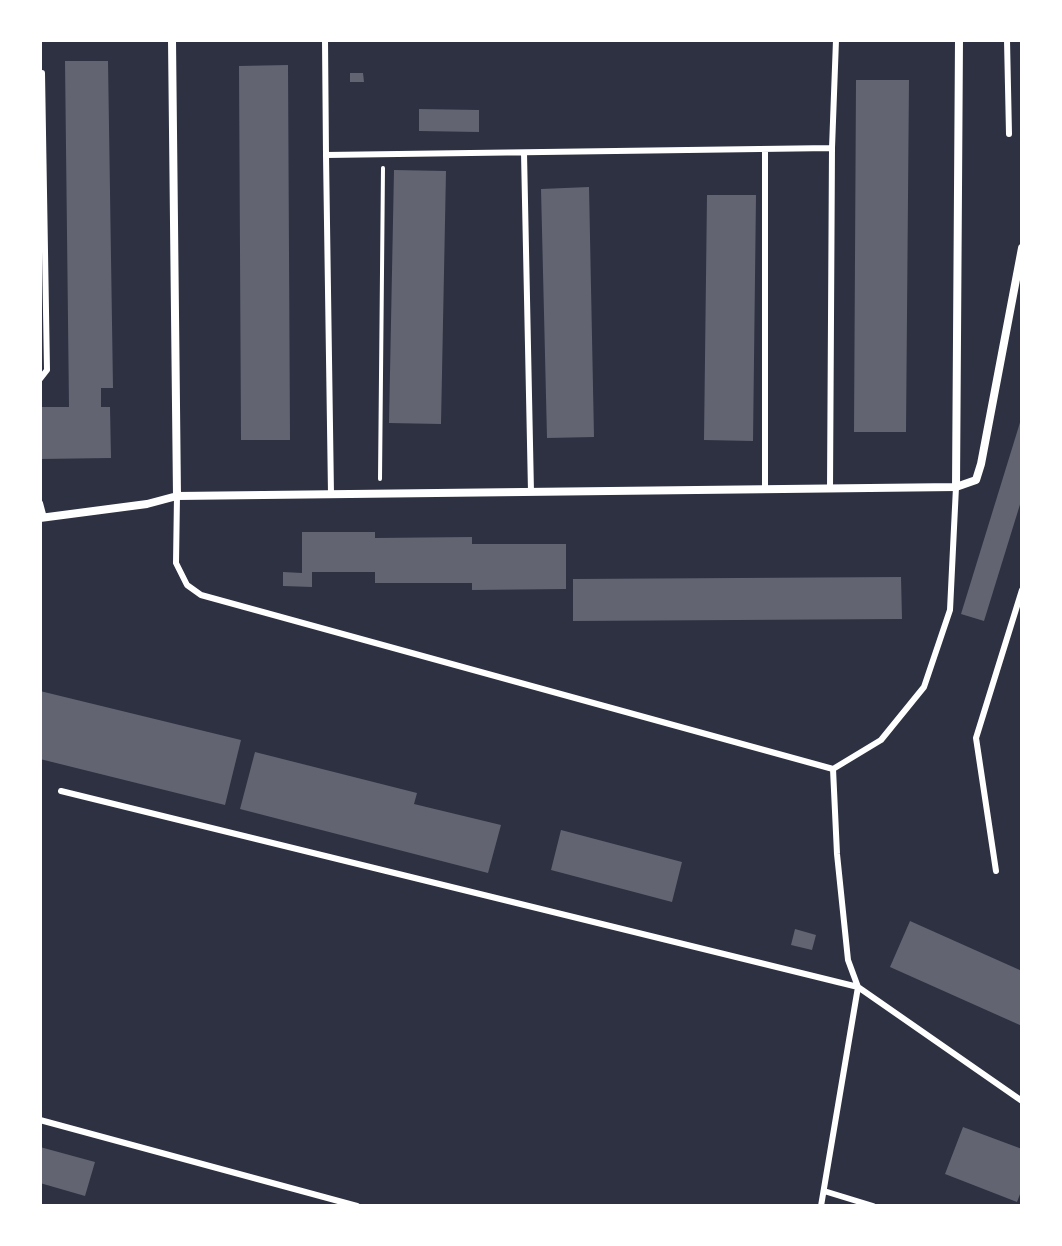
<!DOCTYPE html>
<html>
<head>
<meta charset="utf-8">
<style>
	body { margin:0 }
	#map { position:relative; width:1062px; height:1246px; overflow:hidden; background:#2d3142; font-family:Mulish,sans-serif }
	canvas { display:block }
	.frame { position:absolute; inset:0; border:42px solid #fff; pointer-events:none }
</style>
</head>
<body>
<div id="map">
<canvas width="1062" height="1246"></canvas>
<div class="frame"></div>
</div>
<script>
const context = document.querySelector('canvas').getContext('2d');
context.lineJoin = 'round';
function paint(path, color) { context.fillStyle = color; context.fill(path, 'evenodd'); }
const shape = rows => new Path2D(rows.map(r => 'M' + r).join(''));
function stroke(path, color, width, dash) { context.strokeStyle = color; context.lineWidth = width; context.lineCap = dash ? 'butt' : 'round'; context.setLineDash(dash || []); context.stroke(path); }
paint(shape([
	[65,61,108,61,113,388,101,388,101,407,110,407,111,458,40,459,40,407,69,407],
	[288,65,290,440,241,440,239,66],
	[350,73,363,73,364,82,350,82],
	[856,80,909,80,906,432,854,432],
	[419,109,479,110,479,132,419,131],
	[394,170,446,171,441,424,389,423],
	[589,187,594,437,547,438,541,189],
	[707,195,756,195,753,441,704,440],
	[1022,416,1022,498,984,621,961,614],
	[302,532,375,532,375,538,472,537,472,544,566,544,566,589,472,590,472,583,375,583,375,572,312,572,312,587,283,586,283,572,302,573],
	[901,577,902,619,573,621,573,579],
	[40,691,241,740,225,805,40,759],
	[255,752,417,793,414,804,501,825,488,873,240,809],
	[561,830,682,862,672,902,551,870],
	[910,921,1022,971,1022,1026,890,967],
	[795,929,816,935,812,950,791,945],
	[963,1127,1022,1149,1022,1189,1017,1202,945,1174],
	[40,1147,95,1162,85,1196,40,1183]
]), '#626471');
stroke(shape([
	[380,479,383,168]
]), '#fff', 4);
stroke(shape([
	[325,40,326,155,832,148,836,40],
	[1007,40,1009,134],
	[524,153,531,492],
	[326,155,331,494],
	[40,379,47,370,42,73],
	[830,488,832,148],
	[765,489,765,149],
	[177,496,176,563,187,585,201,595,833,769],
	[40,503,44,518],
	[61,791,858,987,1022,1101],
	[996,871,976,738,1022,590],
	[40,1120,357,1206],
	[824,1191,873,1206],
	[821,1206,858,987,848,960,837,854,833,769,881,740,924,687,950,610,956,487]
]), '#fff', 6);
stroke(shape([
	[172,40,177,496],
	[956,487,959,40],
	[40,518,147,504,177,496,956,487,976,480,981,464,1022,248]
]), '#fff', 8);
</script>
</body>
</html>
